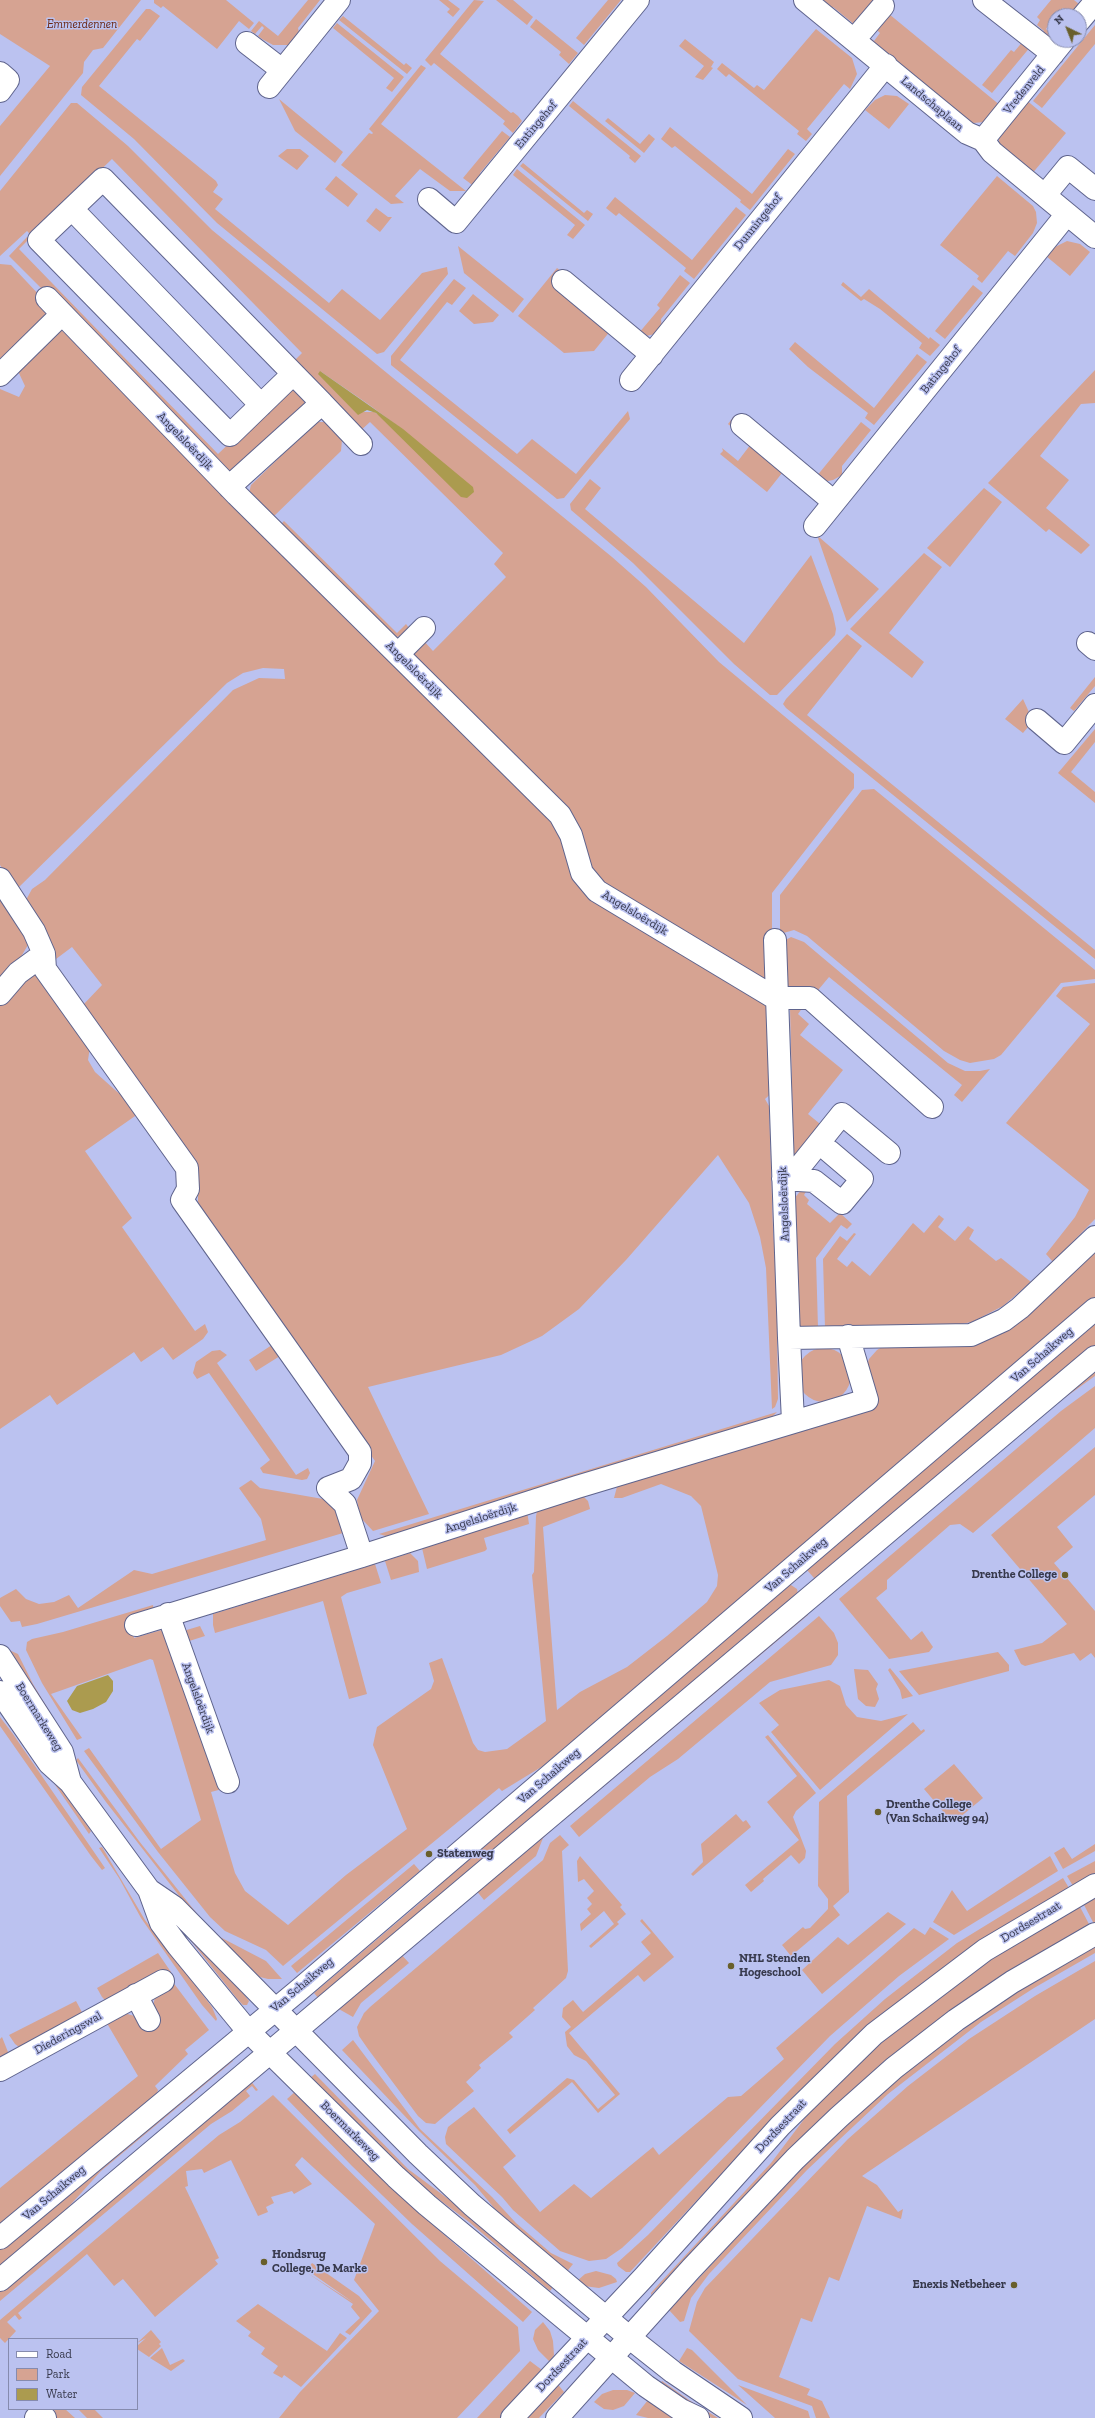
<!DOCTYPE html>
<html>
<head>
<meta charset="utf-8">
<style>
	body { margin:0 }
	#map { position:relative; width:1095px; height:2418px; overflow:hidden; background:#bbc2f0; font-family:"Zilla Slab",serif }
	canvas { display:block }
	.legend { position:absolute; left:8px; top:2338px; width:130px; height:72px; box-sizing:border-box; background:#bbc2f0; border:1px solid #868bae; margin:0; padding:5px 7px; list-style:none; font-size:12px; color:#37394c }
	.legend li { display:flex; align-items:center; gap:8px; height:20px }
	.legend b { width:20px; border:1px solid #868bae }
	.north { position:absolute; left:1047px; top:8px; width:40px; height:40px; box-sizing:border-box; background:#bbc2f0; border:1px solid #868bae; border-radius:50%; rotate:317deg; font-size:11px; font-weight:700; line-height:16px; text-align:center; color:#37394c }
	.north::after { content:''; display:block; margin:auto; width:14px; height:18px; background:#695f2b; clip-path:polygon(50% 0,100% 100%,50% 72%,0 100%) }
</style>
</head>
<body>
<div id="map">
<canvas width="1095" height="2418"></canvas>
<ul class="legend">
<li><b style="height:5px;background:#fff"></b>Road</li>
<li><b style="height:11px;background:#d6a392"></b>Park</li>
<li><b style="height:11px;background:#ab9b4f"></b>Water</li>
</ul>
<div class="north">N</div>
</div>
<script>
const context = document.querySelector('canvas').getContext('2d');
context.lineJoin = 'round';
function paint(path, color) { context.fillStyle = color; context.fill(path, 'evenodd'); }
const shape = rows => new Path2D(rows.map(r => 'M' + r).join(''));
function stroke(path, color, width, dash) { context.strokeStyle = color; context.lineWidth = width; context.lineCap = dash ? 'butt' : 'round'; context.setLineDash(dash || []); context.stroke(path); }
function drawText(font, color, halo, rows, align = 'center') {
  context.font = font + ' "Zilla Slab",serif'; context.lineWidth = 3; context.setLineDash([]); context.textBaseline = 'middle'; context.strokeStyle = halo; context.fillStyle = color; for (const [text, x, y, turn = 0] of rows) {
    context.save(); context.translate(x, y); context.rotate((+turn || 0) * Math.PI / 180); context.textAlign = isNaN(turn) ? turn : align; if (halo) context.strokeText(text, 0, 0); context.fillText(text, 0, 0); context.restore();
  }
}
paint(shape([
	[0,0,141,0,103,48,93,50,84,62,83,73,0,176,0,126,50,66,0,34],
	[154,0,226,0,254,23,249,29,239,21,217,49,163,6,161,8,154,3],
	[308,0,320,0,298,28,300,37,288,45,273,45,262,39,258,36,264,28,262,26,255,34,251,31,259,21,278,36],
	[439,0,448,0,460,9,453,17,447,12,450,9],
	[474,0,484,1,440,54,511,113,513,112,518,116,522,121,513,133,503,124,505,121,434,63,431,66,425,60],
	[496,0,513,0,533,17,527,25],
	[608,0,621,0,584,45,576,38],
	[820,0,872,0,873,1,855,25,833,7,830,11],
	[1051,0,1074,0,1085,9,1073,16,1063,8,1055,16,1046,29,1055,37,1051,44,1040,36,1044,31,1037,25,1040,20,1037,17],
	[146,9,150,9,160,16,140,41,137,39,99,86,216,181,218,185,213,192,223,199,215,209,329,303,342,289,380,320,422,273,447,267,448,274,384,352,377,354,217,223,134,139,81,95,82,87],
	[889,14,1001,106,985,122,973,123,966,121,867,42,870,38,874,41,880,33,877,30],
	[343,16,404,65,406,63,412,68,407,74,339,20],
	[536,19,578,53,569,64,559,55,561,52,530,27],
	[337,23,404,77,392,92,386,88,394,78,333,28],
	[1095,25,1095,44,1042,108,1033,101],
	[816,29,852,58,857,74,850,89,844,84,807,129,812,134,806,141,797,134,799,131,729,74,726,77,717,69,722,63,754,88,757,85,764,90],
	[685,39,714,62,711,67,713,68,703,80,695,77,704,66,679,46],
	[1024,40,1031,46,992,93,982,85,1011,50,1014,52],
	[421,65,426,68,381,124,466,191,450,191,420,169,395,196,404,203,391,204,341,165,369,133,372,134,373,133,369,129],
	[885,95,897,96,909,104,889,129,865,110,875,100],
	[279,99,343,152,335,163,295,131],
	[1025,99,1066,133,1031,175,999,144,999,136],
	[573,101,641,156,635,163,629,158,630,156,569,106],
	[71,103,77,103,128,146,212,230,612,557,646,587,719,662,854,774,854,788,772,893,772,981,769,984,603,886,588,861,415,658,414,652,423,640,433,651,506,577,494,564,503,553,370,422,359,432,292,363,302,353,112,159,32,236,27,231,0,256,0,191],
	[320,371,368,404,402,429,374,412,362,412],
	[608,118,640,144,649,134,655,139,644,153,605,121],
	[670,127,752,194,788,149,795,154,750,210,740,202,741,200,675,146,672,148,661,139],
	[502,131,510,137,480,173,480,183,475,187,463,178],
	[287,149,300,149,309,156,297,170,278,156],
	[523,163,584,213,587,210,593,214,588,221,520,166],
	[517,169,585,225,573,239,567,235,575,225,513,175],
	[336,176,358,194,348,207,325,189],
	[997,176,1033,206,1036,212,1037,223,1033,233,1015,256,1008,251,982,283,977,279,979,276,940,245],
	[615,197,692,260,736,207,746,215,694,279,684,271,686,268,619,213,616,216,606,208],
	[376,208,388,217,392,217,380,232,366,221],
	[27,237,29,239,19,249,218,454,280,395,290,390,295,391,304,398,305,406,227,474,9,256],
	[1067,241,1080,244,1090,252,1070,276,1046,256,1055,247],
	[458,246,524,299,513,313,464,273],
	[0,264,11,265,42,298,48,314,0,367],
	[557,268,565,274,611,330,594,351,564,353,518,316],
	[680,275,690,283,661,319,662,329,655,334,642,337,638,334,660,308,657,305],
	[454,279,466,288,452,305,447,302,400,360,517,454,532,439,576,474,628,411,630,419,564,498,557,499,391,365,391,356],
	[843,282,861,297,869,289,929,339,930,337,940,345,930,356,919,348,922,343,880,309,864,299,861,301,841,285],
	[973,285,983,293,945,339,935,331],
	[473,294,499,315,493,322,474,324,459,311],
	[58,330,69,333,549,813,572,859,766,1004,775,1090,765,1099,769,1106,773,1229,780,1328,777,1328,778,1399,775,1407,772,1409,766,1268,760,1237,749,1203,718,1155,626,1260,579,1309,542,1336,501,1355,368,1387,429,1514,373,1531,360,1517,357,1500,375,1461,201,1212,198,1202,198,1190,83,1005,102,985,72,947,52,962,26,900,32,889,45,880,233,690,259,678,285,679,284,669,263,668,243,673,227,683,18,888,11,883,0,865,0,389,19,397,25,386,17,369],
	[795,342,874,408,917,354,927,362,874,425,865,418,868,413,808,367,789,349],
	[1095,370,1095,403,1081,404,1040,456,1069,480,1046,508,1090,545,1081,554,1049,529,1046,532,988,483],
	[734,416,742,420,786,468,767,492,720,454,723,451,722,448,738,461,751,444,728,424],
	[318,422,325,422,342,440,341,451,271,519,249,493,251,485,313,425],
	[861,422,871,430,842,466,842,475,833,480,823,482,816,477],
	[590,479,601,488,585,509,744,643,811,555,833,614,836,629,835,635,777,695,770,695,734,664,633,563,571,510,570,504],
	[984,488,1002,502,950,567,927,548],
	[284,521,397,633,406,624,409,628,403,636,396,637,278,527],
	[819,537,879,589,847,622,818,538],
	[924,553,942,567,889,633,924,662,912,678,850,629],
	[847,634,862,646,807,715,1095,950,1095,959,786,708,783,704,786,699],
	[1095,677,1095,686,1074,711,1070,708],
	[1023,699,1033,721,1023,733,1005,719],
	[1095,729,1095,742,1071,772,1095,792,1095,803,1058,773],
	[874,789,1095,970,1095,979,1061,983,1001,1055,994,1059,970,1063,960,1060,944,1051,807,936,794,930,780,934,780,895,862,790],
	[0,894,31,940,19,960,0,983],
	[791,937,804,942,948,1063,965,1071,980,1071,990,1069,962,1102,954,1095,962,1085,829,977,814,995,781,993,780,943],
	[36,972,90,1047,88,1060,95,1072,133,1106,138,1114,85,1151,132,1218,122,1227,195,1331,205,1324,208,1332,203,1339,173,1360,163,1347,141,1362,134,1352,57,1405,50,1395,0,1429,0,999],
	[1095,983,1095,1219,1053,1262,1046,1254,1075,1217,1089,1190,1006,1123,1090,1024,1056,996,1063,987],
	[803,1007,798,1014,809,1024,800,1035,843,1070,808,1114,825,1128,794,1167,790,1008],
	[803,1188,808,1188,804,1195,809,1200,807,1204,830,1223,840,1213,852,1224,847,1229,841,1225,816,1258,818,1328,796,1329,792,1201],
	[939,1215,944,1219,938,1227,955,1241,968,1226,974,1230,969,1239,996,1261,1001,1258,1031,1282,1003,1306,972,1322,955,1325,825,1328,823,1259,840,1236,847,1241,854,1233,856,1234,837,1259,847,1267,852,1261,870,1276,913,1223,924,1233],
	[1095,1247,1095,1300,543,1766,502,1791,499,1788,283,1966,266,1950,225,1931,210,1917,158,1852,84,1751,89,1748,161,1849,201,1820,153,1660,150,1659,51,1694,82,1738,77,1740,42,1683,26,1650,27,1642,32,1639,63,1632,153,1605,154,1611,129,1619,134,1638,165,1629,226,1788,211,1792,235,1873,245,1891,288,1925,346,1875,407,1829,373,1745,377,1727,431,1689,434,1681,429,1663,442,1658,473,1743,478,1750,485,1752,507,1749,546,1721,532,1575,534,1572,536,1516,538,1507,583,1496,588,1501,590,1509,543,1527,557,1710,580,1692,627,1667,667,1636,707,1602,717,1586,718,1575,701,1506,691,1496,661,1484,622,1498,614,1498,618,1483,853,1410,869,1359,877,1350,882,1347,966,1342],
	[1095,1323,1095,1345,818,1578,814,1578,807,1570,807,1566],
	[272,1345,280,1356,256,1371,249,1360],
	'797 1375a27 27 0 1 1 54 0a27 27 0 1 1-54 0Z',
	[220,1350,227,1355,217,1363,296,1475,308,1468,310,1473,307,1479,302,1480,263,1473,260,1468,270,1460,209,1373,197,1379,193,1373,196,1362,212,1351],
	[1095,1367,1095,1376,1063,1399,835,1590],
	[1095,1386,1095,1428,973,1533,960,1524,950,1525,887,1580,887,1589,876,1598,911,1640,922,1631,933,1647,929,1652,889,1659,839,1599,1061,1411],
	[777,1412,771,1418,389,1537,379,1534],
	[1095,1447,1095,1495,1057,1527,1073,1547,1054,1563,1095,1611,1095,1658,1091,1653,1080,1661,1074,1653,1025,1666,1021,1664,1014,1650,1042,1643,1067,1624,991,1535],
	[251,1480,260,1488,323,1499,336,1507,343,1533,37,1624,22,1627,20,1621,11,1622,0,1606,0,1598,16,1589,26,1599,39,1604,54,1602,69,1595,78,1608,134,1570,152,1574,266,1540,261,1519,239,1488],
	[527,1511,529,1524,484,1538,487,1549,485,1551,427,1569,422,1548],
	[410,1553,418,1561,419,1572,391,1580,385,1561],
	[375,1564,381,1583,347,1593,341,1597,367,1694,349,1699,323,1601,215,1633,213,1625,213,1614],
	[788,1583,797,1589,798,1594,319,1999,314,1993,434,1891,473,1848],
	[807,1613,808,1615,564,1820,562,1817],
	[819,1616,834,1633,838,1643,838,1655,831,1665,770,1682,678,1759,650,1777,579,1837,570,1826],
	[200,1626,205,1636,183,1643,180,1632],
	[9,1650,18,1654,33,1684,70,1745,69,1745],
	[998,1652,1009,1665,1009,1671,919,1695,899,1671],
	[890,1668,913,1696,902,1699,900,1690,888,1670],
	[854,1669,868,1670,878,1684,876,1689,879,1699,875,1707,866,1706,858,1699],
	[829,1680,840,1686,846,1705,857,1717,881,1721,908,1714,820,1790,771,1732,779,1725,759,1703,780,1690],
	[0,1717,13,1734,105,1868,102,1870,91,1856,0,1726],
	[913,1722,921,1731,924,1729,925,1731,847,1796,849,1892,833,1906,840,1915,791,1956,782,1945,803,1927,805,1929,810,1928,828,1909,828,1899,818,1886,819,1802],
	[768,1735,816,1793,796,1811,793,1817,806,1851,805,1858,799,1864,791,1855,763,1879,764,1881,751,1892,745,1885,799,1840,767,1802,797,1776,765,1737],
	[78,1758,139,1841,202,1920,220,1937,266,1961,282,1979,268,1979,256,1976,191,1911,106,1802,78,1763,76,1760],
	[954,1764,983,1798,953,1823,924,1789],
	[51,1775,91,1831,89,1834,49,1776],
	[736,1814,743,1822,746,1820,751,1827,693,1876,691,1874,703,1862,701,1844],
	[552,1825,554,1828,543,1838,536,1856,484,1900,475,1889],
	[560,1835,569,1845,562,1851,568,1971,566,1978,533,2008,535,2010,509,2033,513,2037,479,2065,481,2068,466,2082,474,2091,435,2124,426,2123,418,2116,368,2049,359,2036,357,2027,364,2013,370,2007,543,1860,550,1843],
	[1095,1844,1095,1851,1063,1869,1054,1853,1064,1847,1072,1859],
	[102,1847,145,1920,212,2007,217,2019,216,2021,202,2005,141,1918,119,1878,99,1848],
	[580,1856,622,1905,620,1907,626,1914,617,1922,619,1924,591,1948,589,1946,614,1924,604,1911,581,1931,580,1924,591,1914,587,1909,592,1904,587,1898,594,1891,584,1879,578,1882,577,1861],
	[1050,1856,1058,1871,954,1935,933,1922,952,1890,967,1911],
	[1095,1861,1095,1874,1073,1886,1067,1876],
	[414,1864,420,1871,297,1973,291,1966],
	[1063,1878,1069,1888,978,1943,879,2018,795,2095,630,2272,626,2272,618,2266,617,2263,648,2235,835,2044,885,1999,957,1943],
	[1095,1896,1095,1924,1094,1924,1083,1903],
	[1079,1905,1090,1926,871,2074,814,2126,651,2295,651,2293,658,2285,771,2163,814,2106,869,2053,897,2029,991,1959],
	[888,1912,906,1924,822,1994,802,1970,838,1937,848,1945],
	[642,1919,674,1957,644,1982,638,1975,569,2033,620,2094,598,2113,572,2082,510,2134,507,2130,567,2078,574,2080,598,2109,615,2095,586,2061,574,2055,567,2046,565,2032,571,2027,562,2017,563,2008,573,2000,583,2012,651,1954,641,1942,651,1933,640,1921],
	[930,1927,949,1939,899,1976,830,2036,640,2231,622,2248,606,2259,589,2261,560,2251,513,2210,502,2197,446,2144,445,2137,448,2127,474,2107,516,2156,503,2167,540,2212,574,2184,591,2198,653,2147,659,2155,728,2097,741,2096,784,2059,776,2048,914,1928,925,1935],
	[187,1936,243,1993,249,2001,247,2005,243,2005,238,2000],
	[1095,1947,1095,1953,1034,1988,981,2022,888,2094,807,2170,709,2274,691,2298,684,2321,680,2322,669,2310,822,2147,901,2075,1004,2000],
	[158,1953,171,1972,108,2003,102,1997,97,1988],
	[400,1953,409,1963,361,2003,353,2017,337,2008],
	[1095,1961,1095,2019,862,2176,877,2185,898,2212,903,2209,901,2219,867,2206,839,2281,829,2277,812,2322,801,2318,779,2377,810,2389,807,2395,822,2401,830,2418,816,2418,812,2406,738,2379,689,2331,697,2302,705,2288,848,2139,908,2086,969,2039,1035,1996],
	[169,1977,209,2030,185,2050,188,2054,155,2086,158,2090,157,2093,0,2225,0,2188,138,2076,105,2020,124,2013,138,2017,153,2006,155,1997],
	[76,2001,84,2016,23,2050,15,2044,9,2035],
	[2,2037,10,2057,0,2062,0,2039],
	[353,2040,420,2129,492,2197,516,2223,551,2253,573,2264,565,2274,500,2215,475,2185,419,2131,342,2050],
	[228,2055,233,2061,101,2171,55,2222,0,2268,0,2247],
	[315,2074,408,2169,474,2218,553,2287,550,2291,469,2222,401,2171,310,2078],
	[250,2080,258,2090,256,2091,252,2086,246,2091,250,2096,232,2111,211,2124,0,2301,0,2291],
	[297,2090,424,2217,532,2312,523,2322,412,2224,352,2166,287,2099],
	[273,2095,440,2261,518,2327,520,2351,457,2418,279,2418,300,2392,379,2311,354,2280,375,2224,302,2157,295,2165,312,2184,294,2194,292,2191,271,2197,274,2203,266,2207,268,2212,258,2216,231,2160,204,2173,202,2169,186,2171,188,2186,185,2187,219,2258,215,2260,218,2264,155,2317,123,2279,114,2286,87,2254,18,2313,22,2318,19,2320,15,2315,7,2322,16,2331,5,2343,0,2338,0,2320,219,2135,240,2122],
	[312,2263,359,2296,372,2311,350,2335,345,2332,360,2318,351,2307,353,2304,306,2272,354,2303,307,2270],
	[596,2271,611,2275,616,2279,617,2282,599,2288,584,2286,577,2281,585,2274],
	[258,2304,327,2351,340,2333,347,2338,301,2387,284,2375,282,2378,273,2373,278,2366,261,2354,265,2348,248,2336,251,2332,236,2321],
	[543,2322,550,2331,553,2341,554,2355,550,2362,538,2350,533,2339,535,2330],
	[151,2330,161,2342,159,2344,161,2346,149,2357,137,2349,137,2346,146,2338,137,2343],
	[162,2348,170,2365,183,2359,185,2361,171,2371,150,2358],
	[687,2348,692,2350,747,2405,679,2361],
	[530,2361,546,2373,505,2418,477,2418],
	[662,2381,689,2400,718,2418,712,2418,702,2413,658,2387],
	[556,2382,564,2392,539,2418,519,2418],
	[738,2385,808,2411,810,2418,775,2418],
	[613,2390,627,2390,635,2393,624,2406,613,2410,604,2409,594,2402,602,2394],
	[648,2400,679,2418,648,2418,636,2415],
	[56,2409,65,2409,75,2418,57,2418,52,2413],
	[78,2409,94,2409,103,2418,87,2418]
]), '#d6a392');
paint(shape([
	[320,371,403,429,473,487,474,492,467,498,461,497,376,413,367,410,358,415,318,374],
	[108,1675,113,1681,113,1691,106,1702,93,1709,80,1713,72,1710,67,1701,77,1686]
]), '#ab9b4f');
const minor = shape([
	[805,0,967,133,983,140,992,152,1095,237],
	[984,0,1053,54],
	[1079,21,1095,2],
	[854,40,883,6],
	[247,43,282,70],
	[0,73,8,80,0,91],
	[269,87,339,0],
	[983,140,1064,40],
	[1045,195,1068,167,1095,189],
	[429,199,456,222,638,0],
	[72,209,261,405],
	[563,281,652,355],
	[47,298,237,495,560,815,571,835,582,873,597,891,775,998,810,998,932,1107],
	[293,374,230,435,39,240,103,179,322,403],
	[0,375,62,314],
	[631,380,886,65],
	[742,425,834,502],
	[229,487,322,403,361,444],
	[815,526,1067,214],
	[1088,643,1095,649],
	[398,654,424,628],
	[1037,720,1064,743,1095,705],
	[0,879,34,931,44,954,45,969,187,1168,188,1189,182,1200,360,1452,360,1463,351,1479,328,1488,345,1504,362,1556],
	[775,940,789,1338],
	[0,994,18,973,44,954],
	[783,1179,814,1181,842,1203,862,1179,829,1151],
	[789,1180,842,1114,889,1153],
	[793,1421,789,1338,971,1335,1004,1320,1020,1308,1095,1237],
	[168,1614,228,1782],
	[136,1625,362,1556,577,1487,867,1400,848,1336],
	[0,1656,62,1752,70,1782],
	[0,1692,49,1763,70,1782,149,1890,161,1923,178,1946,247,2030,396,2177,427,2205,646,2386,681,2410,698,2418],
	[149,1890,174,1907,418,2154,472,2205,630,2338,673,2372,741,2418],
	[136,1995,149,2020],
	[0,2070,163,1981],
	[0,2238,299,1990,1095,1309],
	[0,2280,1095,1357],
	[36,2418,40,2414,45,2418]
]);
const major = shape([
	[512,2418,645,2276,780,2126,874,2034,985,1950,1095,1885],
	[557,2418,691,2269,795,2159,839,2117,894,2068,956,2020,1012,1982,1095,1934]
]);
stroke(minor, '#5f648d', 24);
stroke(major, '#5f648d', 24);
stroke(minor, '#fff', 22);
stroke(major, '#fff', 22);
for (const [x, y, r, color] of [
	[1065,1575,4,"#695f2b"],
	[878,1812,4,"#695f2b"],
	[429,1854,4,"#695f2b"],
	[731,1966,4,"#695f2b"],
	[264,2262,4,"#695f2b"],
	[1014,2285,4,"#695f2b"]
]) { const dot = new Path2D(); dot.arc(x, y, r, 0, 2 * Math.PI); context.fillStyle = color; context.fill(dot); stroke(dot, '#bbc2f0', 1.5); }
drawText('italic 12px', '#6b260f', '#bbc2f0', [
	["Emmerdennen",82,25]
]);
drawText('12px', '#37394c', '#bbc2f0', [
	["Vredenveld",1024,90,-51],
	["Landschaplaan",932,104,40],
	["Entingehof",536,125,-50],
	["Dunningehof",758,222,-51],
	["Batingehof",941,370,-51],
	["Angelsloërdijk",185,441,46],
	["Angelsloërdijk",414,670,45],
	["Angelsloërdijk",635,913,31],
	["Angelsloërdijk",784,1204,-92],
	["Van Schaikweg",1042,1355,-41],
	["Angelsloërdijk",481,1518,-18],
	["Van Schaikweg",796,1565,-41],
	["Angelsloërdijk",198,1698,70],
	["Boermarkeweg",39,1717,58],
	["Van Schaikweg",549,1776,-41],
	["Dordsestraat",1031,1922,-31],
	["Van Schaikweg",302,1985,-40],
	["Diederingswal",68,2033,-29],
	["Dordsestraat",781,2126,-47],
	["Boermarkeweg",350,2131,45],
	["Van Schaikweg",54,2193,-40],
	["Dordsestraat",562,2365,-47]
]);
drawText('bold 12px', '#37394c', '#bbc2f0', [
	["Drenthe College",1057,1575,"right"],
	["Drenthe College",886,1805],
	["(Van Schaikweg 94)",886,1819],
	["Statenweg",437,1854],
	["NHL Stenden",739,1959],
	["Hogeschool",739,1973],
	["Hondsrug",272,2255],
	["College, De Marke",272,2269],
	["Enexis Netbeheer",1006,2285,"right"]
], 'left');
</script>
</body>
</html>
